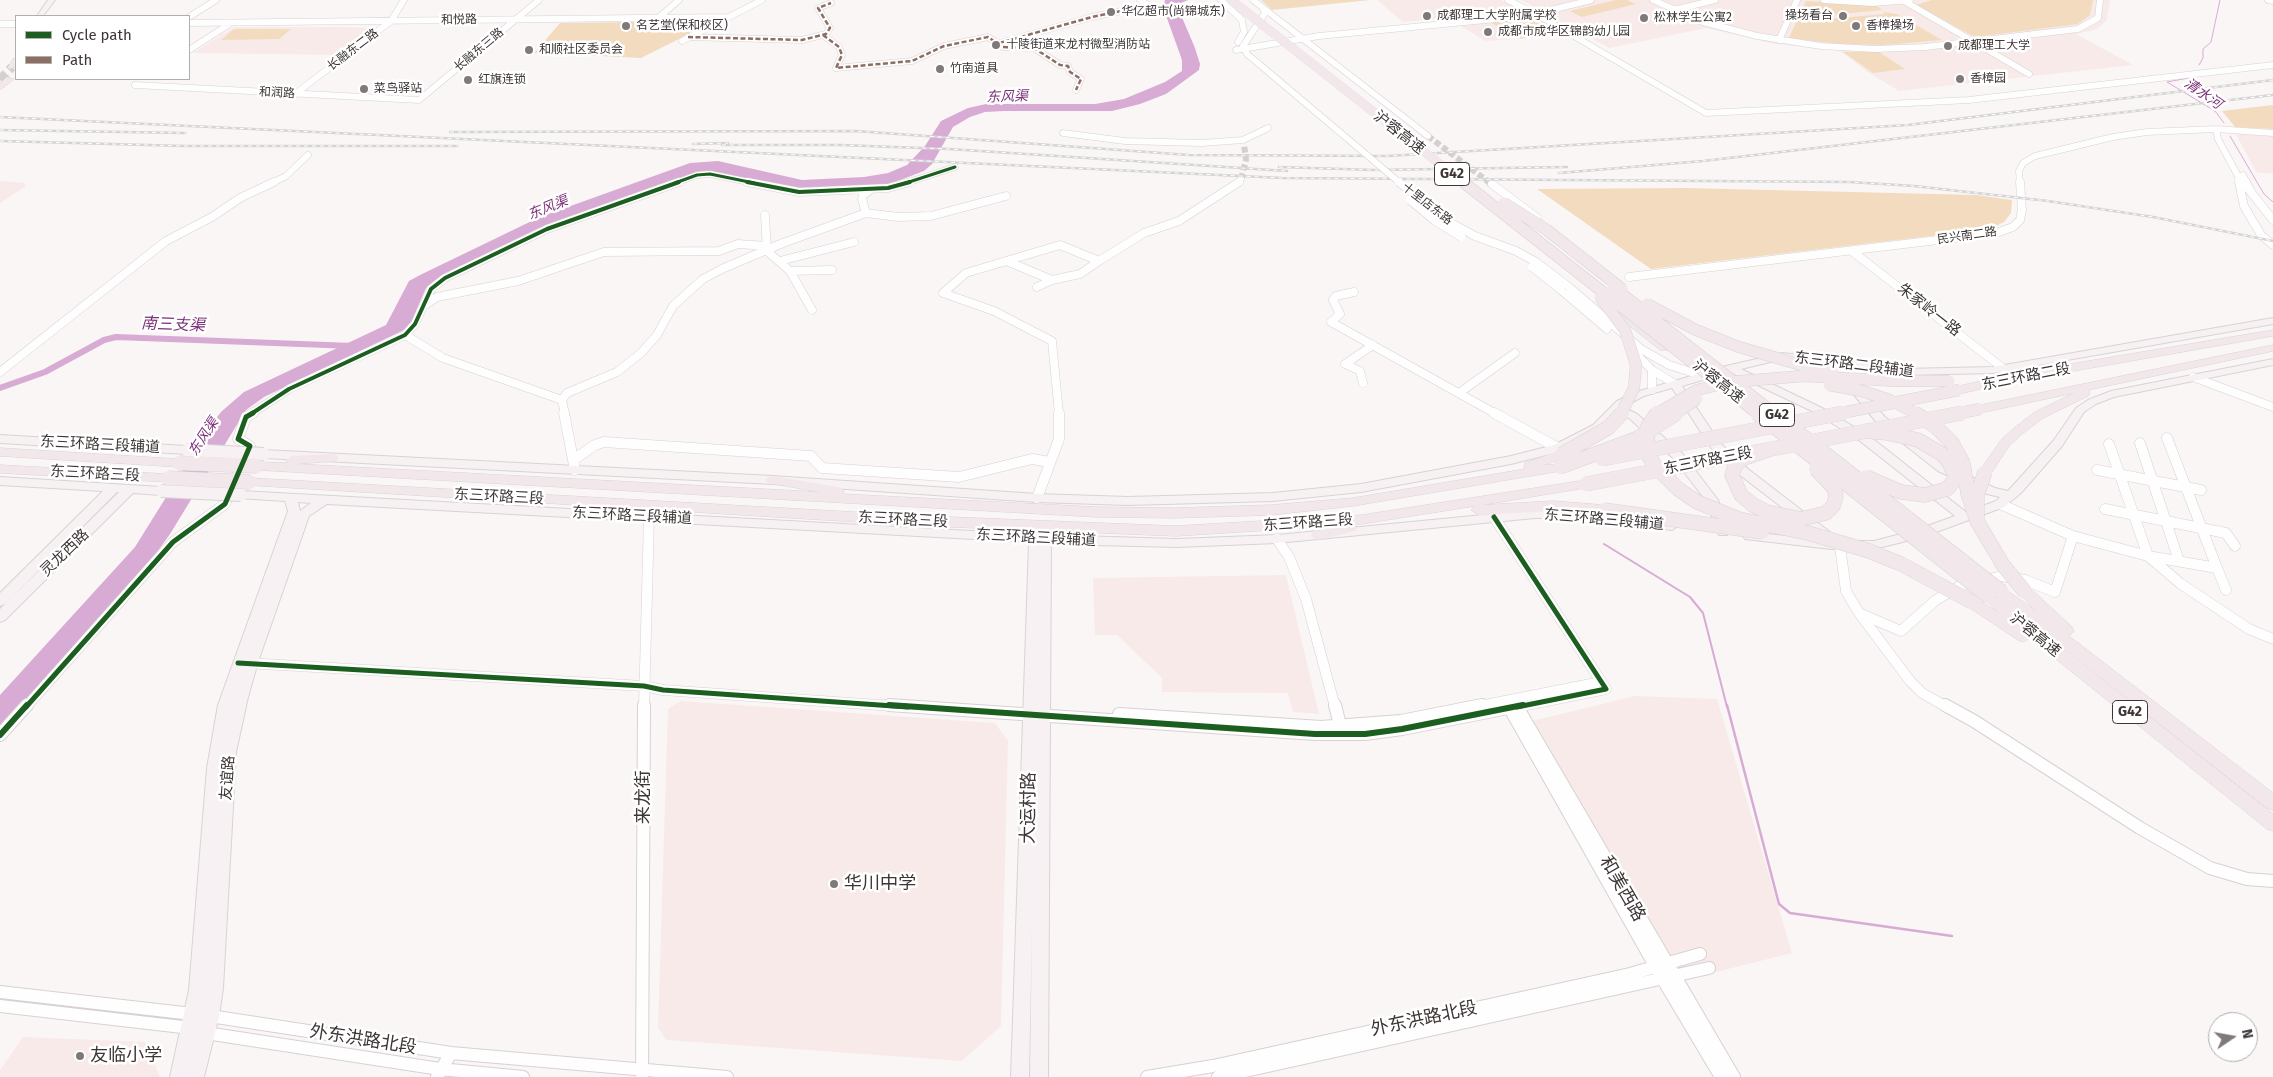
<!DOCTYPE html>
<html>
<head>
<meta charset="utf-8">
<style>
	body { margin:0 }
	#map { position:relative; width:2273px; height:1077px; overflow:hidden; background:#faf6f6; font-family:"Fira Sans",sans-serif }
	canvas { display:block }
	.legend { position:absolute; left:15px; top:15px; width:175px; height:65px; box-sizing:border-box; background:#fff; border:1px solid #b1afae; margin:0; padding:6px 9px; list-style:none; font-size:15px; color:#3d3635 }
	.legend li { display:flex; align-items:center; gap:10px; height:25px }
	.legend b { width:25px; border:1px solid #b1afae }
	.north { position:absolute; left:2208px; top:1012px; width:50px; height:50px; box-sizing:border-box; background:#fff; border:1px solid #b1afae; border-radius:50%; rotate:78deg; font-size:14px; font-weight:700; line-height:20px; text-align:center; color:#3d3635 }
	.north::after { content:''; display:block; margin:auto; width:18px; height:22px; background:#7f7979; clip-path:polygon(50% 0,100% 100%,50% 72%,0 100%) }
</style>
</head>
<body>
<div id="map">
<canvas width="2273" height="1077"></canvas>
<ul class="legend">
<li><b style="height:6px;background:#1b5e20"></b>Cycle path</li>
<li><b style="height:6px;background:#8d6e63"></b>Path</li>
</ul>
<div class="north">N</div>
</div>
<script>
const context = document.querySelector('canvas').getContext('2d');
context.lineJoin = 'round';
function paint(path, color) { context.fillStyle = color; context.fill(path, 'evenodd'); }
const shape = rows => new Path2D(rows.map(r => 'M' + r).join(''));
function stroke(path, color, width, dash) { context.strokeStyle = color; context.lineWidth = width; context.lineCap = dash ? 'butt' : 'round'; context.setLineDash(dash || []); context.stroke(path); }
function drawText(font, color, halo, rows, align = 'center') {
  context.font = font + ' "Fira Sans","Noto Sans SC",sans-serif'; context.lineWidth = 5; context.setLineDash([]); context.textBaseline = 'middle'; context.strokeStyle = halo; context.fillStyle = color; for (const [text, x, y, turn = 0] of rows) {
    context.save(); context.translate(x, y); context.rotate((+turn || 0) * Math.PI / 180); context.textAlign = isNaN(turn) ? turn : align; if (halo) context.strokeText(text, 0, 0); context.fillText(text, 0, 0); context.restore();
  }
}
paint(shape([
	[1377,0,1502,0,1517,7,1515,11,1403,22],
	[1521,0,2110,0,2107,20,2097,29,2076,34,2133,65,1899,91,1866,71,1839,50,1775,44,1707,28,1609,48],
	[1490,22,1517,39,1485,41,1459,25],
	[234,27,341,27,373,28,341,55,193,53],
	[2236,134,2273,136,2273,174,2256,172],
	[0,181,24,183,26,186,0,203],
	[1286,575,1319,714,1293,712,1288,693,1162,692,1162,678,1117,635,1095,635,1093,578],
	[1635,696,1717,699,1792,953,1680,981,1532,721],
	[681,701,995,723,1008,741,1001,1026,962,1061,666,1040,658,1027,668,709],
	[23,1037,145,1042,160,1077,0,1077,0,1070]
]), '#f9eaea');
paint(shape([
	[1261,0,1370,0,1272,10],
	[1616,0,1627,0,1636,4,1582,17,1570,11],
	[1932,0,2093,0,2090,15,2078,24,1975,37,1916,5],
	[1806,1,1877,6,1882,10,1800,18,1805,21,1885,14,1883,12,1897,14,1942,40,1883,45,1839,44,1789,38],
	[1526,18,1542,21,1563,34,1517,39,1490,22],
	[706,21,711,23,641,58,534,53,560,23],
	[234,29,291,29,279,39,221,40],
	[1843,52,1879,52,1905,69,1873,73],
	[2273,105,2273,129,2235,127,2222,111],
	[1686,188,1976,195,2012,200,2011,213,2004,222,1990,229,1651,269,1537,189]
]), '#f2dbbe');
paint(shape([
	[1165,0,1188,0,1181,3,1178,8,1195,48,1200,64,1199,70,1166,94,1140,104,1112,111,1004,111,985,112,970,117,953,127,932,164,924,171,887,185,804,191,698,172,544,229,439,278,426,288,410,325,404,330,264,397,246,410,170,534,155,555,0,728,0,695,135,547,213,422,222,411,244,392,386,325,409,281,420,275,540,217,690,163,718,161,802,180,864,177,888,173,907,165,925,146,941,121,968,108,986,104,1095,104,1124,99,1165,82,1182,71,1182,60,1163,7]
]), '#d8abd4');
stroke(shape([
	[2199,65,2203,58,2203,49,2211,42,2220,0],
	[2194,77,2167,82,2215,111,2224,123],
	[2230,136,2264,194,2273,202]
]), '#d8abd4', 1);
stroke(shape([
	[1604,544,1690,597,1703,613,1727,707]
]), '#d8abd4', 2);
stroke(shape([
	[1727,705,1779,904,1790,913,1952,936]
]), '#d8abd4', 2.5);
stroke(shape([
	[0,388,45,372,104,340,116,337,353,346]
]), '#d8abd4', 6);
stroke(shape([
	[1428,136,1490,183],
	[1241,179,1246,160,1244,144]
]), '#d4d0cf', 6, [6, 3]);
stroke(shape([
	[1489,182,1492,184]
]), '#d4d0cf', 8, [8, 4]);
stroke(shape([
	[0,80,12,67]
]), '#d4d0cf', 9, [9, 4.5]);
const minorFar3 = shape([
	[1140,0,1164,15],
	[1221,0,1242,20,1244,32,1238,42],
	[1253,0,1262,7,1265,13,1243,46,1247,54,1259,64],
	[1508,0,1538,15,1706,113,1969,100,2273,65],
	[1653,0,1703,22,1757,36,1821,46,1875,49,1925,47,2078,29,2098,18,2100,0],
	[1824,0,1873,3,1910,0],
	[2268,0,2273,1],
	[1904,1,2029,74],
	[1262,7,1428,136],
	[1551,10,1591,0],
	[1674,10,1715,0],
	[189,17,216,0],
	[658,18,679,0],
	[189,23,729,17],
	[0,24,16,24],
	[823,35,839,47,842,55,836,68,912,61,944,46,988,37,1003,47,1034,48,1060,65,1068,66,1070,72,1081,79,1076,90],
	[688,37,802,40,826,34,830,28,818,8,831,3],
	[1779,40,1797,0],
	[682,41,762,0],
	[1000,43,1092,17,1141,7,1149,8],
	[189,50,231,23],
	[1236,50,1319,36,1538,15],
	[135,85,419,100,539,0],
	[295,94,391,21,404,0],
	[2216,129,2218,139,2238,176,2239,183],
	[1063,133,1125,141,1202,143,1243,140,1268,128],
	[2243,175,2247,183],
	[272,183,286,176,308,155],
	[675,183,697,175,710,174,754,183],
	[906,183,955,167],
	[1238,183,1241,179],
	[2020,183,2019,171,2023,163,2035,156,2113,137,2147,132,2216,129,2273,133]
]);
const minorFar2 = shape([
	[747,182,799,192,888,188,910,182],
	[2239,182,2244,206,2261,235,2273,245],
	[2246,182,2251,192],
	[1492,184,1537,218],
	[2247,187,2273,220],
	[866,213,862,199,863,195,870,190],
	[765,215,767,251,790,271,812,310],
	[1853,252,2004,369],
	[780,261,854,242],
	[1009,262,1052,280],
	[790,271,832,270],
	[1629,277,1996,233,2013,227,2020,220,2022,210,2020,182],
	[1037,287,1052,280,1080,274,1099,261],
	[1569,287,1641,349,1669,365,1704,376],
	[1560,289,1607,329],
	[1354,292,1336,296,1333,300,1340,314,1331,322,1496,414],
	[424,306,437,297,518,281,604,252,719,251,738,244,767,246],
	[405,335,443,358,562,400],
	[1630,348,1652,370,1652,390],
	[1652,370,1675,384],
	[0,372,166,241,212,217,240,198,274,182],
	[2193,377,2273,407],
	[1363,383,1360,371,1345,364,1373,345],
	[1459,393,1515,353],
	[251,414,289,389,405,335,415,324,431,289,445,278,547,229,679,182],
	[565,414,562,400,567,393,617,372,641,353,657,335,673,306,703,279,724,268,783,243,866,213,898,217,931,216,1006,196],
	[1059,414,1052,341,994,311,943,293,966,273,1060,245,1099,261,1144,233,1179,221,1239,182]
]);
const minorFar1 = shape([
	[564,413,575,470],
	[1494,413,1558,448],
	[2140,443,2179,561],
	[2109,444,2148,556,2217,568,2167,438],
	[573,460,595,445,604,442,811,456,822,468,959,477,1032,459,1050,462],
	[2097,470,2201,490],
	[1037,498,1059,439,1059,413],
	[2000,504,2073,536,2148,556,2181,584,2249,629,2273,639],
	[2105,509,2226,533,2235,546],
	[1494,517,1606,689,1517,707],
	[1277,539,1289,557,1306,599,1335,707],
	[1840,546,1846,591,1859,613,1901,631,1936,600,1960,586,2002,576,2025,580,2055,592,2073,536],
	[2217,568,2226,590],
	[1859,613,1910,681,1922,693,1947,707],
	[246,663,644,686,663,690,908,707],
	[1507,703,1509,707],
	[1515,703,1517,707],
	[26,707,173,542,225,504,250,446,238,439,246,417,253,413],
	[644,707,649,517],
	[1475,707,1601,682]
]);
const minor = shape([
	[889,705,1315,734,1365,734,1402,729,1523,705],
	[1335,705,1342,733],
	[1508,705,1662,978,1721,1077],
	[1516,705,1734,1077],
	[1945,705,1974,721,2140,828,2210,868,2247,879,2273,881],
	[1119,714,1321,727,1401,721,1482,705],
	[0,735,27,705],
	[0,992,210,1016,451,1053,727,1077],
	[0,1006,191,1028,206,1033,440,1069,523,1077],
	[642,1076,644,705],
	[437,1077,451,1053],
	[1147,1077,1213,1066,1630,974,1700,954],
	[1218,1077,1709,968]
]);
const major = shape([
	[48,0,55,0,43,16,37,16,48,0],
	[2273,318,2273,324,1993,373,1904,375,1783,359,1741,369,1824,409,1868,435,1966,512,1996,501,2000,497,1987,494,1938,471,1877,423,1846,385,1845,383,1846,381,1854,381,1885,417,1946,465,1995,488,2008,491,2054,440,2076,408,2088,400,2111,391,2273,359,2273,365,2114,397,2096,404,2084,412,2062,446,2021,493,2004,507,1923,537,1874,549,1840,550,1745,539,1743,536,1745,533,1749,532,1824,540,1740,475,1712,449,1672,388,1644,396,1623,407,1637,414,1682,453,1718,500,1729,532,1727,535,1719,535,1706,501,1674,459,1629,418,1617,413,1601,431,1562,451,1511,464,1361,492,1273,501,1128,505,1037,502,773,484,264,458,258,454,264,450,773,476,1037,494,1128,497,1273,493,1361,484,1511,456,1554,445,1593,425,1617,401,1636,392,1726,366,1783,353,1904,369,1993,367,2273,318],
	[1730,372,1816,413,1860,441,1955,516,1916,530,1874,541,1836,541,1835,536,1748,469,1720,443,1682,386,1730,372],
	[0,435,187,446,193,450,187,454,0,443,0,435],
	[0,477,161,487,167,491,161,495,133,493,5,620,0,622,0,609,119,492,117,492,5,604,0,606,0,593,103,491,0,485,0,477],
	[241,491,1045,535,1177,539,1277,535,1535,510,1572,510,1672,522,1678,526,1672,530,1572,518,1535,518,1277,543,1177,547,1051,544,1048,1077,1030,1077,1032,925,1029,1077,1011,1077,1029,542,327,504,309,516,258,662,248,697,236,752,223,988,219,1016,204,1077,170,1077,189,990,207,768,218,705,288,511,285,501,237,498,235,495,241,491],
	[298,502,311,503,300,511,298,502]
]);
const highway = shape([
	[13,59,16,59,16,67,9,69,8,67,13,59],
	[7,77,14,79,0,90,0,83,7,77],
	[1605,298,1668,346,1668,350,1660,350,1601,303,1601,299,1605,298],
	[2273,330,2273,336,2011,382,1959,394,1953,390,1955,387,2011,374,2273,330],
	[2273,345,2273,351,2088,390,2090,393,2088,396,2043,418,2022,434,2009,446,1990,475,1980,475,1979,472,2001,440,2014,428,2035,412,2074,393,1980,413,1976,412,1974,409,1976,406,2273,345],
	[0,448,179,459,185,463,179,467,0,456,0,448],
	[1562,450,1567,451,1568,454,1567,457,1544,465,1565,464,1566,467,1565,470,1560,471,1353,506,1271,515,1174,518,1096,517,257,470,251,466,257,462,288,463,285,460,291,456,332,454,337,455,338,458,337,461,296,464,820,492,768,483,766,480,768,477,773,476,837,487,842,488,844,491,842,494,1096,507,1174,508,1271,505,1353,498,1525,469,1524,466,1525,463,1562,450],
	[0,465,168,474,175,478,168,482,0,473,0,465],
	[250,478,925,516,1176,526,1362,515,1586,480,1591,481,1593,484,1591,487,1482,505,1553,501,1604,505,1611,510,1604,515,1553,511,1478,515,1471,510,1475,506,1355,525,1357,528,1355,531,1318,540,1313,538,1311,535,1313,532,1337,526,1176,536,925,526,245,485,243,482,250,478],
	[2002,587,2035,610,2018,592,2020,588,2030,588,2072,627,2074,631,2069,636,2273,793,2273,810,2267,808,2022,616,2273,814,2273,831,2267,829,2030,638,2023,642,2018,640,1967,606,1965,602,1967,598,1972,597,1998,612,1982,597,1984,593,1989,592,1997,595,1995,592,1997,588,2002,587]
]);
stroke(minorFar3, '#d7d2d1', 7);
stroke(minorFar2, '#d7d2d1', 9);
stroke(minorFar1, '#d7d2d1', 11);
stroke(minor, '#d7d2d1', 14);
stroke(major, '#d7d4d3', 2);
stroke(highway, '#d7d4d3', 1);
stroke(minorFar3, '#fefefe', 6);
stroke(minorFar2, '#fefefe', 8);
stroke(minorFar1, '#fefefe', 10);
stroke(minor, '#fefefe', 12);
paint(major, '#f7f1f3');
paint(highway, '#f2e8ec');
const rail = shape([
	[0,117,1282,178,1850,182,1914,186,2048,201,2153,217,2273,241],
	[0,130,185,133],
	[450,132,856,131,1189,155,1388,156,1908,125,2273,80],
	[0,141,185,146,457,146],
	[693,144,728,143],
	[722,145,840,145,949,149,1287,171],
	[1279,167,1374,170,1567,167],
	[1559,173,1703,161,2273,95]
]);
stroke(rail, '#d5d4d4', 2.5);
stroke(rail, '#fff', 1, [4]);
const minorBridgeFar1 = shape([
	[1259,64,1400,183]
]);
const minorBridge = shape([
	[1399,182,1442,218,1475,236,1516,251,1536,262,1569,287],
	[1410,200,1434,220,1461,237],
	[1532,267,1560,289]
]);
const majorBridge = shape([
	[187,450,264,454],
	[161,491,241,495]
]);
const highwayBridgeFar2 = shape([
	[1231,0,1464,183]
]);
const highwayBridgeFar1 = shape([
	[1463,182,1758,414],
	[1504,203,1547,230,1622,289],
	[1613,287,1775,414],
	[1600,297,1625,330,1636,365,1634,388,1621,414],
	[1647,304,1696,330,1739,347,1801,365,1833,370],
	[1829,385,1862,391,1890,400,1917,414],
	[1656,414,1697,390,1730,382,1804,376,1898,381,1949,381],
	[1675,414,1697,399],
	[1836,414,1959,390],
	[1955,414,1980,409]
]);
const highwayBridge = shape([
	[1657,413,1648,426,1647,453,1655,466,1678,489,1697,502,1739,519,1808,533,1869,551,1901,564,1972,602],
	[1757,413,1989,597],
	[1773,413,2002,592],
	[1915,413,1935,426,1952,443,1963,463,1968,494,1977,521],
	[1864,431,1887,433,1918,440,1942,454,1949,462,1956,478,1947,489,1925,495,1901,492,1866,477],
	[1771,449,1742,459,1735,466,1732,475,1741,495,1753,505,1767,512,1801,519,1826,513,1833,506,1836,497,1834,488,1816,469],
	[1562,454,1608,428,1622,413],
	[1602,459,1843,413],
	[179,463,257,466],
	[1560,467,1638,438,1677,413],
	[1985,472,1977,495,1977,521,2003,565,2025,592],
	[168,478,250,482],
	[1586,484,1962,413],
	[1604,510,1762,532]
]);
stroke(minorBridgeFar1, '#d7d2d1', 7, []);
stroke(minorBridge, '#d7d2d1', 9, []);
stroke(majorBridge, '#d7d4d3', 14, []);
stroke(highwayBridgeFar2, '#d7d4d3', 9, []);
stroke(highwayBridgeFar1, '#d7d4d3', 12, []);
stroke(highwayBridge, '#d7d4d3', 15, []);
stroke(minorBridgeFar1, '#fefefe', 6);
stroke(minorBridge, '#fefefe', 8);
stroke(majorBridge, '#f7f1f3', 12);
stroke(highwayBridgeFar2, '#f2e8ec', 9);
stroke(highwayBridgeFar1, '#f2e8ec', 11);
stroke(highwayBridge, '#f2e8ec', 14);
stroke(shape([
	[823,35,839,47,842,55,836,68,912,61,944,46,988,37,1003,47,1034,48,1060,65,1068,66,1070,72,1081,79,1076,90],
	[688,37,802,40,826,34,830,28,818,8,831,3],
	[999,43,1092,17,1141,7,1149,8]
]), '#8d6e63', 2.5, [5, 2.5]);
stroke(shape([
	[675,183,697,175,710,174,754,183],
	[906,183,955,167]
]), '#1b5e20', 3);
stroke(shape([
	[747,182,799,192,888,188,910,182],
	[251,414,289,389,405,335,415,324,431,289,445,278,547,229,679,182]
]), '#1b5e20', 4);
stroke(shape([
	[1494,517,1606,689,1517,707],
	[238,663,644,686,663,690,908,707],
	[26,707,173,542,225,504,250,446,238,439,246,417,253,413]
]), '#1b5e20', 5);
stroke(shape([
	[889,705,1315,734,1365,734,1402,729,1523,705],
	[0,735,27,705]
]), '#1b5e20', 6);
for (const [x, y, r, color] of [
	[1111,12,5,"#7f7979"],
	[1427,16,5,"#7f7979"],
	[1843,16,5,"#7f7979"],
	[1644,18,5,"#7f7979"],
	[626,26,5,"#7f7979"],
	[1856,26,5,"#7f7979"],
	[1488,32,5,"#7f7979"],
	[996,45,5,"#7f7979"],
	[1948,46,5,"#7f7979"],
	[529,50,5,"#7f7979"],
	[940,69,5,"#7f7979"],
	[1960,79,5,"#7f7979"],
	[468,80,5,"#7f7979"],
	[364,89,5,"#7f7979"],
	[834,884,5,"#7f7979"],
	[80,1056,5,"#7f7979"]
]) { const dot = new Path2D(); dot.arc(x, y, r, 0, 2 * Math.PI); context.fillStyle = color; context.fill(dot); stroke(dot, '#fff', 2); }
drawText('12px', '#3d3635', '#fff', [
	["华亿超市(尚锦城东)",1121,12],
	["成都理工大学附属学校",1437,16],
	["操场看台",1833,16,"right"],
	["松林学生公寓2",1654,18],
	["名艺堂(保和校区)",636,26],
	["香樟操场",1866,26],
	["成都市成华区锦韵幼儿园",1498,32],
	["十陵街道来龙村微型消防站",1006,45],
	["成都理工大学",1958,46],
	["和顺社区委员会",539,50],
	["竹南道具",950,69],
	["香樟园",1970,79],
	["红旗连锁",478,80],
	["菜鸟驿站",374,89]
], 'left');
drawText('12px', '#3d3635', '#fff', [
	["和悦路",459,20,-1],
	["长融东二路",353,50,-37],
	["长融东三路",479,50,-40],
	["和润路",277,93,3],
	["十里店东路",1427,204,38],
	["民兴南二路",1967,236,-8]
]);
drawText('italic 14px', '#7b3279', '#fff', [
	["清水河",2203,94,35],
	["东风渠",1007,97,-2],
	["东风渠",548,208,-22],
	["东风渠",204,437,-57]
]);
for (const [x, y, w] of [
	[1452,174,35],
	[1777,415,35],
	[2130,712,35]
]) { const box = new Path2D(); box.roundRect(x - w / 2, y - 11.5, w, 23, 4); context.fillStyle = '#fff'; context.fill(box); stroke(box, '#3d3635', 1); }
drawText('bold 14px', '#3d3635', null, [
	["G42",1452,174],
	["G42",1777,415],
	["G42",2130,712]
]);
drawText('15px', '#3d3635', '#fff', [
	["沪蓉高速",1399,133,38],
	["朱家岭一路",1929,310,38],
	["东三环路二段辅道",1854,365,7],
	["东三环路二段",2026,377,-11],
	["沪蓉高速",1718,382,38],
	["东三环路三段辅道",100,445,3],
	["东三环路三段",1708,461,-11],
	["东三环路三段",95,474,3],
	["东三环路三段",499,497,3],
	["东三环路三段辅道",632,516,3],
	["东三环路三段",903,520,3],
	["东三环路三段辅道",1604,520,5],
	["东三环路三段",1308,523,-4],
	["东三环路三段辅道",1036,538,3],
	["灵龙西路",65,553,-44],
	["沪蓉高速",2035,635,39],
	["友谊路",228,778,-86]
]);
drawText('italic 16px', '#7b3279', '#fff', [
	["南三支渠",173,325,2]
]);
drawText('18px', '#3d3635', '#fff', [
	["来龙街",644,797,-90],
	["大运村路",1029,808,-89],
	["和美西路",1622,889,60],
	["外东洪路北段",1424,1019,-12],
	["外东洪路北段",363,1040,9]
]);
drawText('18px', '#3d3635', '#fff', [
	["华川中学",844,884],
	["友临小学",90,1056]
], 'left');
</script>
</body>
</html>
